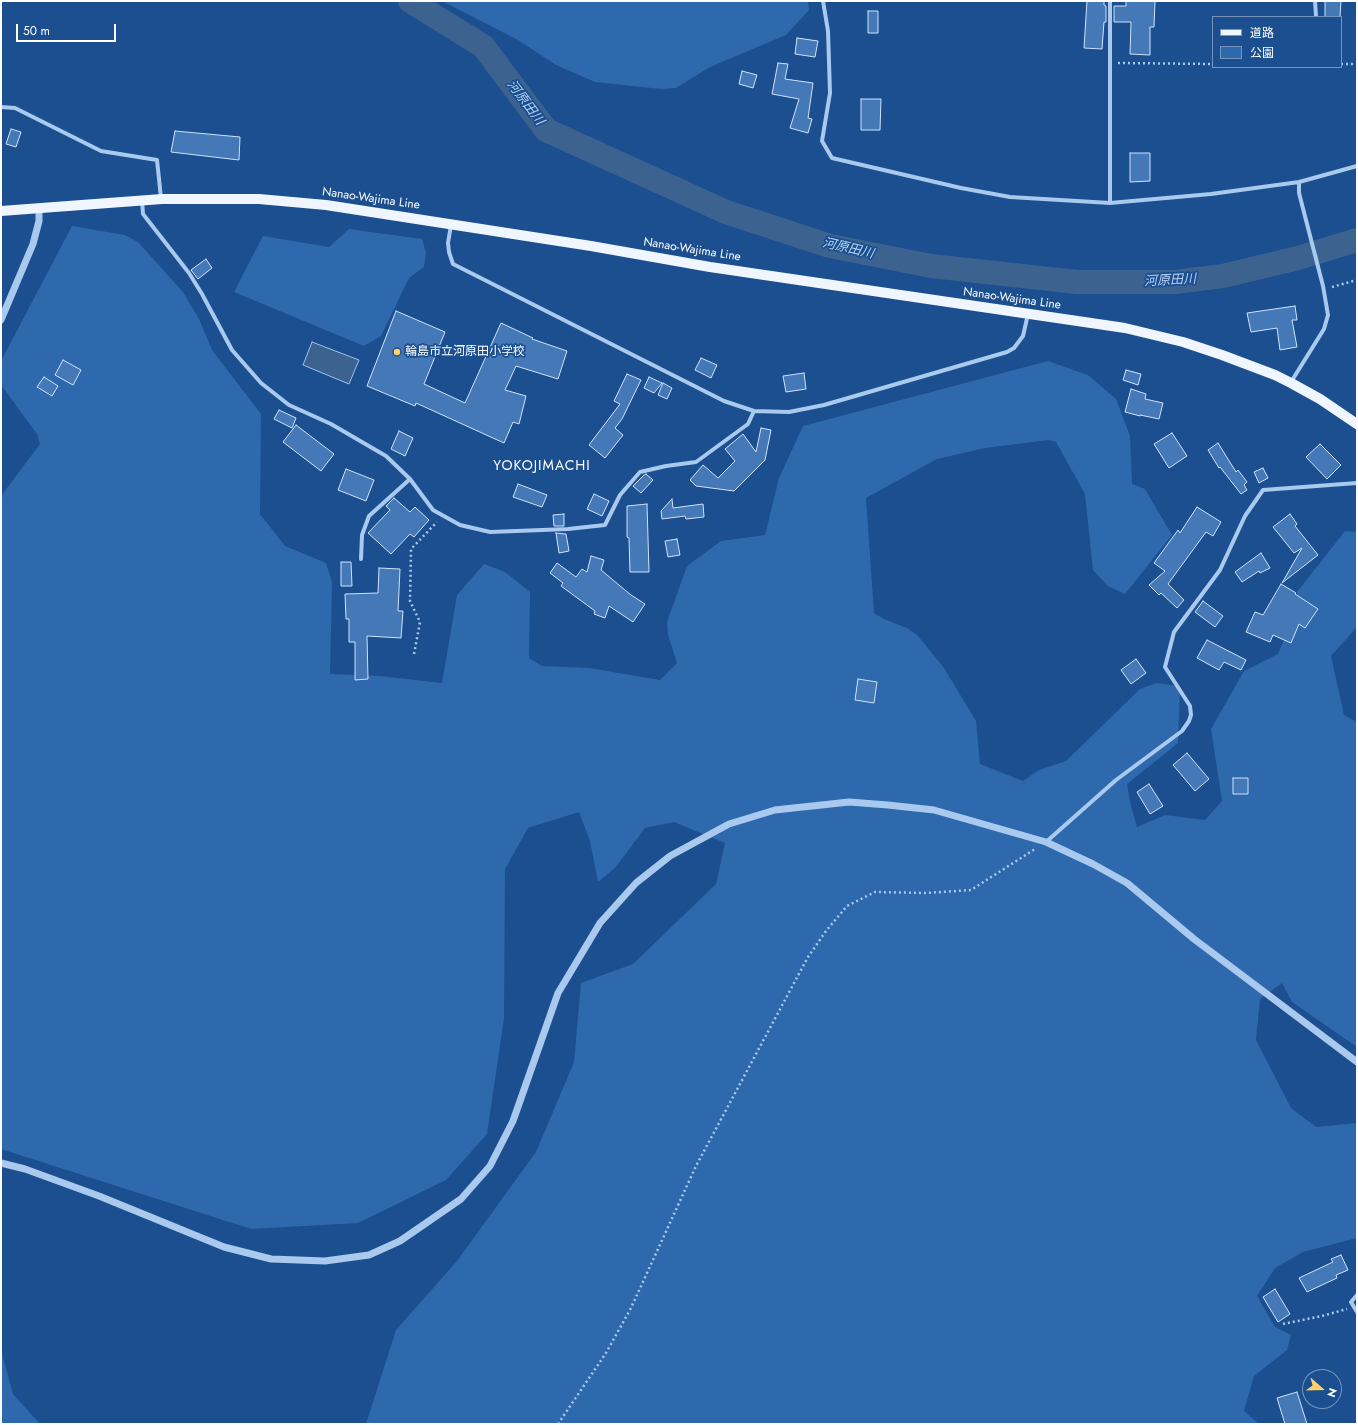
<!DOCTYPE html>
<html>
<head>
<meta charset="utf-8">
<style>
	body { margin:0 }
	#map { position:relative; width:1358px; height:1425px; overflow:hidden; background:#1b4f8f; font-family:Jost,"Noto Sans JP",sans-serif }
	canvas { display:block }
	.frame { position:absolute; inset:0; border:2px solid #fff; pointer-events:none }
	.legend { position:absolute; left:1212px; top:16px; width:130px; height:52px; box-sizing:border-box; background:#1b4f8f; border:1px solid #7695bc; margin:0; padding:5px 7px; list-style:none; font-size:12px; color:#fff }
	.legend li { display:flex; align-items:center; gap:8px; height:20px }
	.legend b { width:20px; border:1px solid #7695bc }
	.north { position:absolute; left:1302px; top:1369px; width:40px; height:40px; box-sizing:border-box; background:#1b4f8f; border:1px solid #7695bc; border-radius:50%; rotate:110deg; font-size:11px; font-weight:700; line-height:16px; text-align:center; color:#fff }
	.north::after { content:''; display:block; margin:auto; width:14px; height:18px; background:#ffd166; clip-path:polygon(50% 0,100% 100%,50% 72%,0 100%) }
	.scale { position:absolute; left:16px; top:24px; width:100px; height:18px; box-sizing:border-box; border:2px solid #fff; border-top:0; padding-left:5px; font-size:12px; line-height:14px; white-space:nowrap; color:#fff; -webkit-text-stroke:3px #1b4f8f; paint-order:stroke }
</style>
</head>
<body>
<div id="map">
<canvas width="1358" height="1425"></canvas>
<div class="frame"></div>
<ul class="legend">
<li><b style="height:5px;background:#f0f6ff"></b>道路</li>
<li><b style="height:11px;background:#2e69ad"></b>公園</li>
</ul>
<div class="north">N</div>
<div class="scale">50 m</div>
</div>
<script>
const context = document.querySelector('canvas').getContext('2d');
context.lineJoin = 'round';
function paint(path, color) { context.fillStyle = color; context.fill(path, 'evenodd'); }
const shape = rows => new Path2D(rows.map(r => 'M' + r).join(''));
function stroke(path, color, width, dash) { context.strokeStyle = color; context.lineWidth = width; context.lineCap = dash ? 'butt' : 'round'; context.setLineDash(dash || []); context.stroke(path); }
function drawText(font, color, halo, rows, align = 'center') {
  context.font = font + ' Jost,"Noto Sans JP",sans-serif'; context.lineWidth = 3.5; context.setLineDash([]); context.textBaseline = 'middle'; context.strokeStyle = halo; context.fillStyle = color; for (const [text, x, y, turn = 0] of rows) {
    context.save(); context.translate(x, y); context.rotate((+turn || 0) * Math.PI / 180); context.textAlign = isNaN(turn) ? turn : align; if (halo) context.strokeText(text, 0, 0); context.fillText(text, 0, 0); context.restore();
  }
}
paint(shape([
	[442,1,808,1,809,10,786,35,710,67,676,88,661,89,595,82,556,65,518,40],
	[72,226,125,235,138,242,183,292,199,319,212,350,261,414,260,514,285,546,326,563,332,582,330,674,380,676,442,683,457,595,484,564,505,572,530,592,529,658,542,666,589,668,660,680,677,663,668,635,667,622,687,566,721,541,765,535,779,478,803,426,1048,361,1088,375,1116,399,1130,436,1132,484,1145,489,1172,535,1125,594,1108,586,1093,570,1085,494,1056,442,1049,440,985,448,937,459,866,498,874,613,884,619,907,628,918,636,944,668,976,721,980,764,1023,781,1039,770,1066,761,1140,689,1156,683,1180,686,1178,743,1127,784,1131,806,1137,827,1165,815,1205,820,1222,801,1211,729,1244,671,1278,654,1293,618,1297,592,1345,531,1357,532,1357,627,1331,656,1344,715,1357,722,1357,1047,1292,1002,1282,983,1260,999,1256,1040,1291,1108,1316,1127,1357,1123,1357,1238,1303,1252,1275,1268,1257,1296,1275,1327,1291,1335,1287,1350,1254,1376,1244,1411,1259,1424,366,1424,396,1330,457,1261,536,1152,574,1062,581,983,633,964,716,884,725,843,674,822,645,828,615,868,598,882,590,841,579,812,528,828,505,869,504,1018,487,1134,446,1180,358,1223,251,1229,1,1149,1,496,40,444,37,434,1,385,1,361],
	[349,229,422,239,426,253,424,267,409,278,381,336,364,346,234,292,263,236,329,247],
	[1,1350,13,1394,40,1424,1,1424]
]), '#2e69ad');
const water = shape([
	[312,342,359,360,349,384,303,365,312,342]
]);
paint(water, '#3c6290');
stroke(water, '#9cc4f0', 1);
stroke(shape([
	[410,1,483,46,546,130,726,212,830,246,931,266,1077,282,1175,282,1223,276,1298,258,1357,240]
]), '#3c6290', 24);
const building = shape([
	[1087,1,1104,1,1104,5,1106,6,1106,22,1104,22,1102,49,1084,48,1087,1],
	[1126,1,1155,1,1154,27,1150,27,1150,55,1130,54,1131,22,1114,22,1114,6,1126,6,1126,1],
	[1325,1,1341,1,1340,17,1325,17,1325,1],
	[868,11,878,11,878,33,868,33,868,11],
	[797,38,818,41,815,57,795,54,797,38],
	[778,63,788,64,785,79,813,83,808,118,812,119,808,133,790,128,799,99,772,94,778,63],
	[742,71,757,75,753,88,739,84,742,71],
	[861,99,881,99,880,130,861,130,861,99],
	[11,129,21,132,16,147,6,144,11,129],
	[175,131,240,137,239,160,171,152,175,131],
	[1130,153,1150,153,1150,181,1130,182,1130,153],
	[206,259,212,268,198,279,191,270,206,259],
	[1295,306,1297,320,1292,320,1297,347,1280,350,1277,328,1251,332,1247,313,1295,306],
	[396,311,445,332,424,384,465,403,501,323,533,338,532,339,567,351,558,379,516,366,505,390,526,396,519,424,513,422,504,443,416,403,415,406,367,386,396,311],
	[701,358,717,365,711,378,695,370,701,358],
	[63,360,81,370,73,385,55,375,63,360],
	[1126,370,1141,374,1138,385,1123,380,1126,370],
	[804,373,806,389,786,392,783,376,804,373],
	[627,374,641,380,622,419,615,428,623,435,605,458,589,445,620,404,614,401,627,374],
	[44,377,58,386,52,396,37,387,44,377],
	[649,377,662,383,654,393,644,388,649,377],
	[663,383,672,388,667,399,658,395,663,383],
	[1131,389,1146,394,1145,399,1163,403,1159,419,1140,415,1140,416,1125,412,1131,389],
	[279,410,296,418,292,428,274,419,279,410],
	[296,425,334,454,321,471,283,442,296,425],
	[761,428,771,430,765,460,734,491,696,486,690,480,703,465,718,478,735,461,725,449,743,434,756,452,761,428],
	[399,431,413,438,405,456,391,449,399,431],
	[1172,433,1187,456,1169,468,1154,444,1172,433],
	[1218,443,1236,472,1238,470,1247,482,1244,485,1247,490,1241,494,1220,467,1219,468,1208,450,1218,443],
	[1320,444,1341,465,1327,479,1306,457,1320,444],
	[1263,468,1268,478,1259,483,1254,472,1263,468],
	[346,469,374,480,366,501,338,490,346,469],
	[646,474,653,480,641,493,633,486,644,475,646,474],
	[518,484,547,495,542,507,513,497,518,484],
	[594,494,609,501,602,516,587,509,594,494],
	[394,498,410,512,415,507,429,520,414,537,410,534,391,554,368,533,390,510,386,506,394,498],
	[672,499,673,508,703,504,704,517,686,519,685,516,662,519,661,511,672,499],
	[647,504,649,572,630,572,629,538,627,537,627,506,647,504],
	[1197,507,1221,522,1213,536,1206,532,1168,584,1184,600,1177,608,1161,593,1159,595,1149,585,1165,571,1154,563,1178,530,1180,533,1197,507],
	[564,514,564,526,554,526,553,515,564,514],
	[1290,514,1297,524,1295,526,1318,555,1282,583,1302,548,1294,553,1273,527,1290,514],
	[556,533,566,534,569,551,559,553,556,533],
	[677,539,680,555,668,557,665,541,677,539],
	[1261,553,1270,568,1260,573,1259,571,1242,582,1235,572,1261,553],
	[591,556,604,560,601,570,631,595,645,604,633,622,609,606,605,618,594,614,595,611,561,586,563,583,550,573,557,563,576,577,582,569,587,572,591,556],
	[341,562,351,562,352,586,341,586,341,562],
	[379,568,400,569,398,611,403,611,401,638,367,636,368,679,355,680,355,642,349,642,349,619,346,619,345,594,378,593,379,568],
	[1281,584,1296,593,1295,594,1318,609,1305,628,1299,624,1291,643,1273,635,1270,642,1246,632,1255,612,1263,615,1281,584],
	[1203,601,1223,616,1215,627,1195,612,1203,601],
	[1207,640,1246,660,1241,670,1224,662,1219,670,1197,658,1207,640],
	[1136,659,1146,673,1131,684,1121,670,1136,659],
	[858,679,877,682,874,703,855,700,858,679],
	[1187,753,1209,779,1195,791,1173,765,1187,753],
	[1233,778,1248,778,1248,794,1233,794,1233,778],
	[1149,784,1163,806,1150,814,1137,792,1149,784],
	[1341,1255,1348,1270,1336,1275,1337,1278,1307,1292,1299,1278,1333,1262,1331,1259,1341,1255],
	[1275,1289,1290,1314,1278,1322,1263,1297,1275,1289],
	[1297,1392,1307,1424,1285,1424,1277,1398,1297,1392]
]);
paint(building, '#4478b7');
stroke(building, '#cfe3fa', 1);
stroke(shape([
	[1118,63,1213,64],
	[1341,64,1357,64],
	[1332,287,1357,280],
	[414,654,420,622,410,601,411,549,437,522],
	[1283,1324,1322,1316,1347,1309],
	[558,1424,606,1353,631,1308,696,1166,808,957,826,931,847,906,875,892,926,893,971,890,1035,849]
]), '#a9c9ee', 2.5, [2, 3]);
stroke(shape([
	[823,1,828,31,830,93,822,141,832,158,961,188,1010,197,1110,203,1211,194,1299,182,1357,166],
	[1315,1,1316,16],
	[1,107,15,108,101,151,157,160,161,198],
	[142,200,143,214,189,273,202,294,232,350,261,383,289,405,331,424,386,456,410,479,433,510,460,525,490,532,568,529,605,525,620,495,640,472,666,466,696,462,748,424,754,411],
	[1110,203,1110,1],
	[451,225,448,243,449,252,453,264,724,401,754,411,789,412,824,405,1007,352,1014,348,1023,336,1028,314],
	[1291,382,1324,329,1328,315,1323,286,1299,193,1299,182],
	[361,559,362,535,369,516,410,479],
	[1046,842,1116,780,1182,731,1189,721,1191,715,1190,706,1165,667,1174,632,1220,570,1245,516,1263,490,1357,483],
	[1357,1295,1351,1302,1357,1312]
]), '#a9c9ee', 4);
stroke(shape([
	[1,320,33,244,39,221,39,209],
	[1,1163,25,1169,99,1196,224,1247,271,1259,325,1261,369,1255,400,1241,461,1199,490,1166,513,1121,558,993,600,923,636,883,670,856,729,824,775,810,849,802,888,805,934,810,1046,842,1093,864,1127,883,1194,939,1357,1062]
]), '#a9c9ee', 7);
stroke(shape([
	[1,211,162,199,259,199,326,205,591,246,710,267,1125,328,1183,342,1222,355,1275,375,1291,383,1320,399,1357,424]
]), '#f0f6ff', 10);
for (const [x, y, r, color] of [
	[397,352,4,"#ffd166"]
]) { const dot = new Path2D(); dot.arc(x, y, r, 0, 2 * Math.PI); context.fillStyle = color; context.fill(dot); stroke(dot, '#1b4f8f', 1.5); }
drawText('12px', '#fff', '#1b4f8f', [
	["Nanao-Wajima Line",371,199,8],
	["Nanao-Wajima Line",692,250,9],
	["Nanao-Wajima Line",1012,299,8]
]);
drawText('12px', '#fff', '#1b4f8f', [
	["輪島市立河原田小学校",405,352]
], 'left');
drawText('italic 13px', '#b5d3f5', '#1b4f8f', [
	["河原田川",525,103,53],
	["河原田川",848,249,13],
	["河原田川",1170,281,-3]
]);
context.letterSpacing = '1px';
drawText('14px', '#fff', '#1b4f8f', [
	["YOKOJIMACHI",542,467]
]);
context.letterSpacing = '0px';
</script>
</body>
</html>
